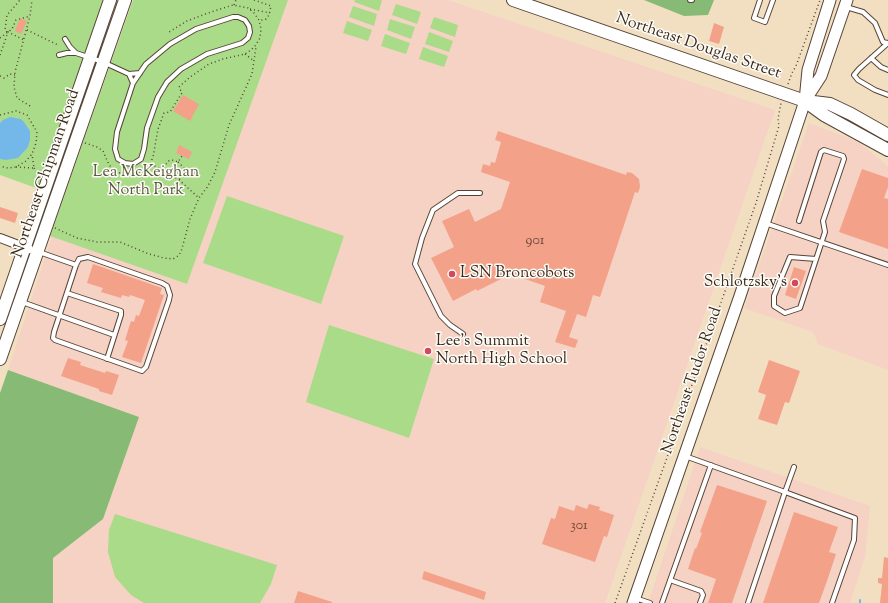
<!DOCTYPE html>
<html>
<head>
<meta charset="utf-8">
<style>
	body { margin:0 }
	canvas { display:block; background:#f2dfc2 }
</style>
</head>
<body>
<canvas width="888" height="603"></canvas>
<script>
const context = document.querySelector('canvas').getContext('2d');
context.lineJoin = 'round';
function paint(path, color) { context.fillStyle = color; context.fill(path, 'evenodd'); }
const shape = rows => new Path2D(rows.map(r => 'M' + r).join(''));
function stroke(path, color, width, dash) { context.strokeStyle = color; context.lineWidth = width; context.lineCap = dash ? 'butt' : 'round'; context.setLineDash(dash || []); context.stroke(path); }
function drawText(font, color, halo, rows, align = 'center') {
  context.font = font + ' "Sorts Mill Goudy",serif'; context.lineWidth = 3; context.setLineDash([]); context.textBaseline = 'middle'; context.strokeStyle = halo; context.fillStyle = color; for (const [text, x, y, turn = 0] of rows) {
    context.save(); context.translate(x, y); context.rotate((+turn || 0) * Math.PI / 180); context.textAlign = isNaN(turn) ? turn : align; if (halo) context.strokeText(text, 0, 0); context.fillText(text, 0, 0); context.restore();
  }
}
paint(shape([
	[288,0,448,0,775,110,605,603,53,603,53,558,103,519,139,417,8,370,52,236,187,284],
	[809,123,857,141,888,166,888,370,818,344,813,332,744,308],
	[700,447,870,506,865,557,850,603,648,603]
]), '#f6d2c5');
paint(shape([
	[0,0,105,0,39,189,0,175],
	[133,0,288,0,187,284,50,236],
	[355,0,382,0,379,11,354,2],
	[396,4,421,12,417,24,392,15],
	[353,6,377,14,374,26,349,17],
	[434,17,458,25,455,37,430,28],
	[390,19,415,27,411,39,387,30],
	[347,21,372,30,368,41,343,33],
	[429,32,453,41,449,52,425,44],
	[385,34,410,43,406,54,381,46],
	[423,47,448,56,444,67,419,59],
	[227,196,344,236,321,304,203,263],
	[329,325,434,359,409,438,306,402],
	[115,514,277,565,271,584,260,603,144,603,131,595,115,577,108,552,109,530]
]), '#aadb89');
paint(shape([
	[644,0,714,0,708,15,684,16],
	[8,370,139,417,103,519,53,558,53,603,0,603,0,393]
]), '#87bb75');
paint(shape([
	[10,117,21,119,24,122,30,131,30,140,28,147,18,158,6,160,0,159,0,123,3,120]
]), '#74b8ea');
stroke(shape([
	[860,603,860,600]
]), '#74b8ea', 2);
paint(shape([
	[20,18,27,21,21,34,15,31],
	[714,23,724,27,719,44,709,41],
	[183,95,199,104,190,121,173,111],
	[498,131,626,175,627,172,632,173,639,179,640,187,638,193,635,192,600,297,593,295,586,317,577,314,569,337,578,340,575,348,555,342,566,311,540,302,545,286,511,274,477,291,476,289,453,301,431,258,454,247,442,221,469,209,475,222,501,209,510,182,481,172,483,164,490,166,491,162,495,163,501,142,495,140],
	[179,145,192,152,189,159,176,153],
	[862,169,888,178,888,187,884,198,888,199,888,249,839,232],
	[0,207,18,213,15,223,0,218],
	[93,264,162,288,160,294,164,295,141,363,122,357,128,341,125,340,131,321,134,322,136,315,139,316,145,300,130,295,129,297,122,295,121,298,101,292,103,288,87,283],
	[794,267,806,271,796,299,785,295],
	[68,358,81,362,80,365,105,373,106,371,119,375,112,395,99,391,99,389,61,376],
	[769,360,800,371,789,403,785,402,777,425,758,419,766,395,758,392],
	[717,485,767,501,732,603,708,603,716,579,688,569,695,548,696,549,702,533,700,532],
	[589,504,600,507,599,510,614,515,607,537,604,536,595,562,542,544,551,518,555,519,559,506,574,511,576,505,587,509],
	[794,512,838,527,829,552,836,554,827,581,819,603,763,603],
	[884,557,888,558,888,603,880,603,882,584,878,583,878,578,882,578],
	[424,571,486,592,484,600,422,579],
	[298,591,332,602,332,603,294,603]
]), '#f3a188');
const service = shape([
	[690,0,692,0],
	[760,0,754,18,765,22,773,0],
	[846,7,863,12,875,23,883,42,888,43],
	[65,39,70,47,76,53,103,62,129,74,140,73],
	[888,43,859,69,854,75,858,80,875,90,888,95],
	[59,55,67,53,76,53],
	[871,58,881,67,888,70],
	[129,74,133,83,117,132,115,149,118,159,125,163,133,164,141,159,144,149,147,128,158,97,167,82,181,69,207,54,242,43,248,38,250,32,249,26,245,20,238,17,233,17,196,29,170,44,146,64,133,83],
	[799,221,821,152,824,150,843,156,844,159,823,221,825,232,800,308,785,313,774,306,774,296,790,257,816,259],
	[765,223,888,265],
	[39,252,76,265,79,259,88,257,162,283,167,286,170,295,169,300,146,367,142,371,55,340,53,338,54,332,76,265],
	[67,293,121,311,121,315,107,359],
	[22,302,114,335],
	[463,334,450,325,441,316,415,264,422,238,433,210,458,193,480,193],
	[685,456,785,492,794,467],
	[670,580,701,591,703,595,700,603],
	[635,598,650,603],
	[662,603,711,465],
	[748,603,785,492,855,518,854,540,832,603]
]);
const minor = shape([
	[0,238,29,249]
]);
const tertiary = shape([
	[806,99,821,76,847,0],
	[633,603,740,296,805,101,808,70,830,0]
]);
const secondary = shape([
	[513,0,805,101,830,104,851,114,888,135],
	[806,102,824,115,888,150],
	[0,319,110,0],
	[0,359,125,0]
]);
stroke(service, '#564537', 6);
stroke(minor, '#564537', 10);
stroke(tertiary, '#564537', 13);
stroke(secondary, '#564537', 14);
stroke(shape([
	[254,0,271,6,269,15,266,19,262,20,259,20],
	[234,5,236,0],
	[250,9,270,13],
	[27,30,58,45],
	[7,32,5,30,7,15,20,0],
	[0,38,12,29,16,20,30,16,32,0],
	[245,54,254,61],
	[0,55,8,32,24,40],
	[0,76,4,78,10,74,15,75],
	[788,84,792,73,796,66,820,0],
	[30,106,17,98,14,87,15,72,30,16],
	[0,115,16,111,27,115,37,132,36,143,32,154,26,161,16,167,8,168,0,166],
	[85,143,97,147,103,151,109,165,117,172,123,174,132,175,148,169,153,157,158,129,164,113,170,112,182,93,179,87,190,77,209,64,223,59,245,54,251,50,255,46,260,38,261,29,259,20,254,13,248,8,233,5,208,13,187,21,169,32],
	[178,162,184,168,183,173,179,180],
	[151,164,178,179,199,198],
	[16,167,34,168,32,154],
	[34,168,39,175],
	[162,171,168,161,172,160,178,162,182,156],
	[55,228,77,238,97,242,120,242,149,254,164,258,173,259,178,256,181,252,190,219,199,198,208,186,215,172,229,125,252,74,256,47],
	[615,603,679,424,678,413,684,395,692,385,756,203,779,126,778,119,781,103]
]), '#564537', 1.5, [1, 3]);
stroke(service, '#fff', 4);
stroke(minor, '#fff', 8);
stroke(tertiary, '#fff', 11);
stroke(secondary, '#fff', 12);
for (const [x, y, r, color] of [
	[452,274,4,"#d1495b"],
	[795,283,4,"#d1495b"],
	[428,351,4,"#d1495b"]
]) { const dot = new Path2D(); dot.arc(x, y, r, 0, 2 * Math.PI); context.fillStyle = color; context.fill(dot); stroke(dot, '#fdfcf7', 1.5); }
drawText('14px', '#694838', null, [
	["901",535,242],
	["301",579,527]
]);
drawText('16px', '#3b2a1e', '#fdfcf7', [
	["Northeast Douglas Street",698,47,19],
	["Northeast Chipman Road",47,174,-71],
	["Northeast Tudor Road",693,381,-71]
]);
drawText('16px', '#575639', '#fdfcf7', [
	["Lea McKeighan",146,173],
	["North Park",146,191]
]);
drawText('16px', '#3b2a1e', '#fdfcf7', [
	["LSN Broncobots",460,274],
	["Schlotzsky's",787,283,"right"],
	["Lee's Summit",436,342],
	["North High School",436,360]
], 'left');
</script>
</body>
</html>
